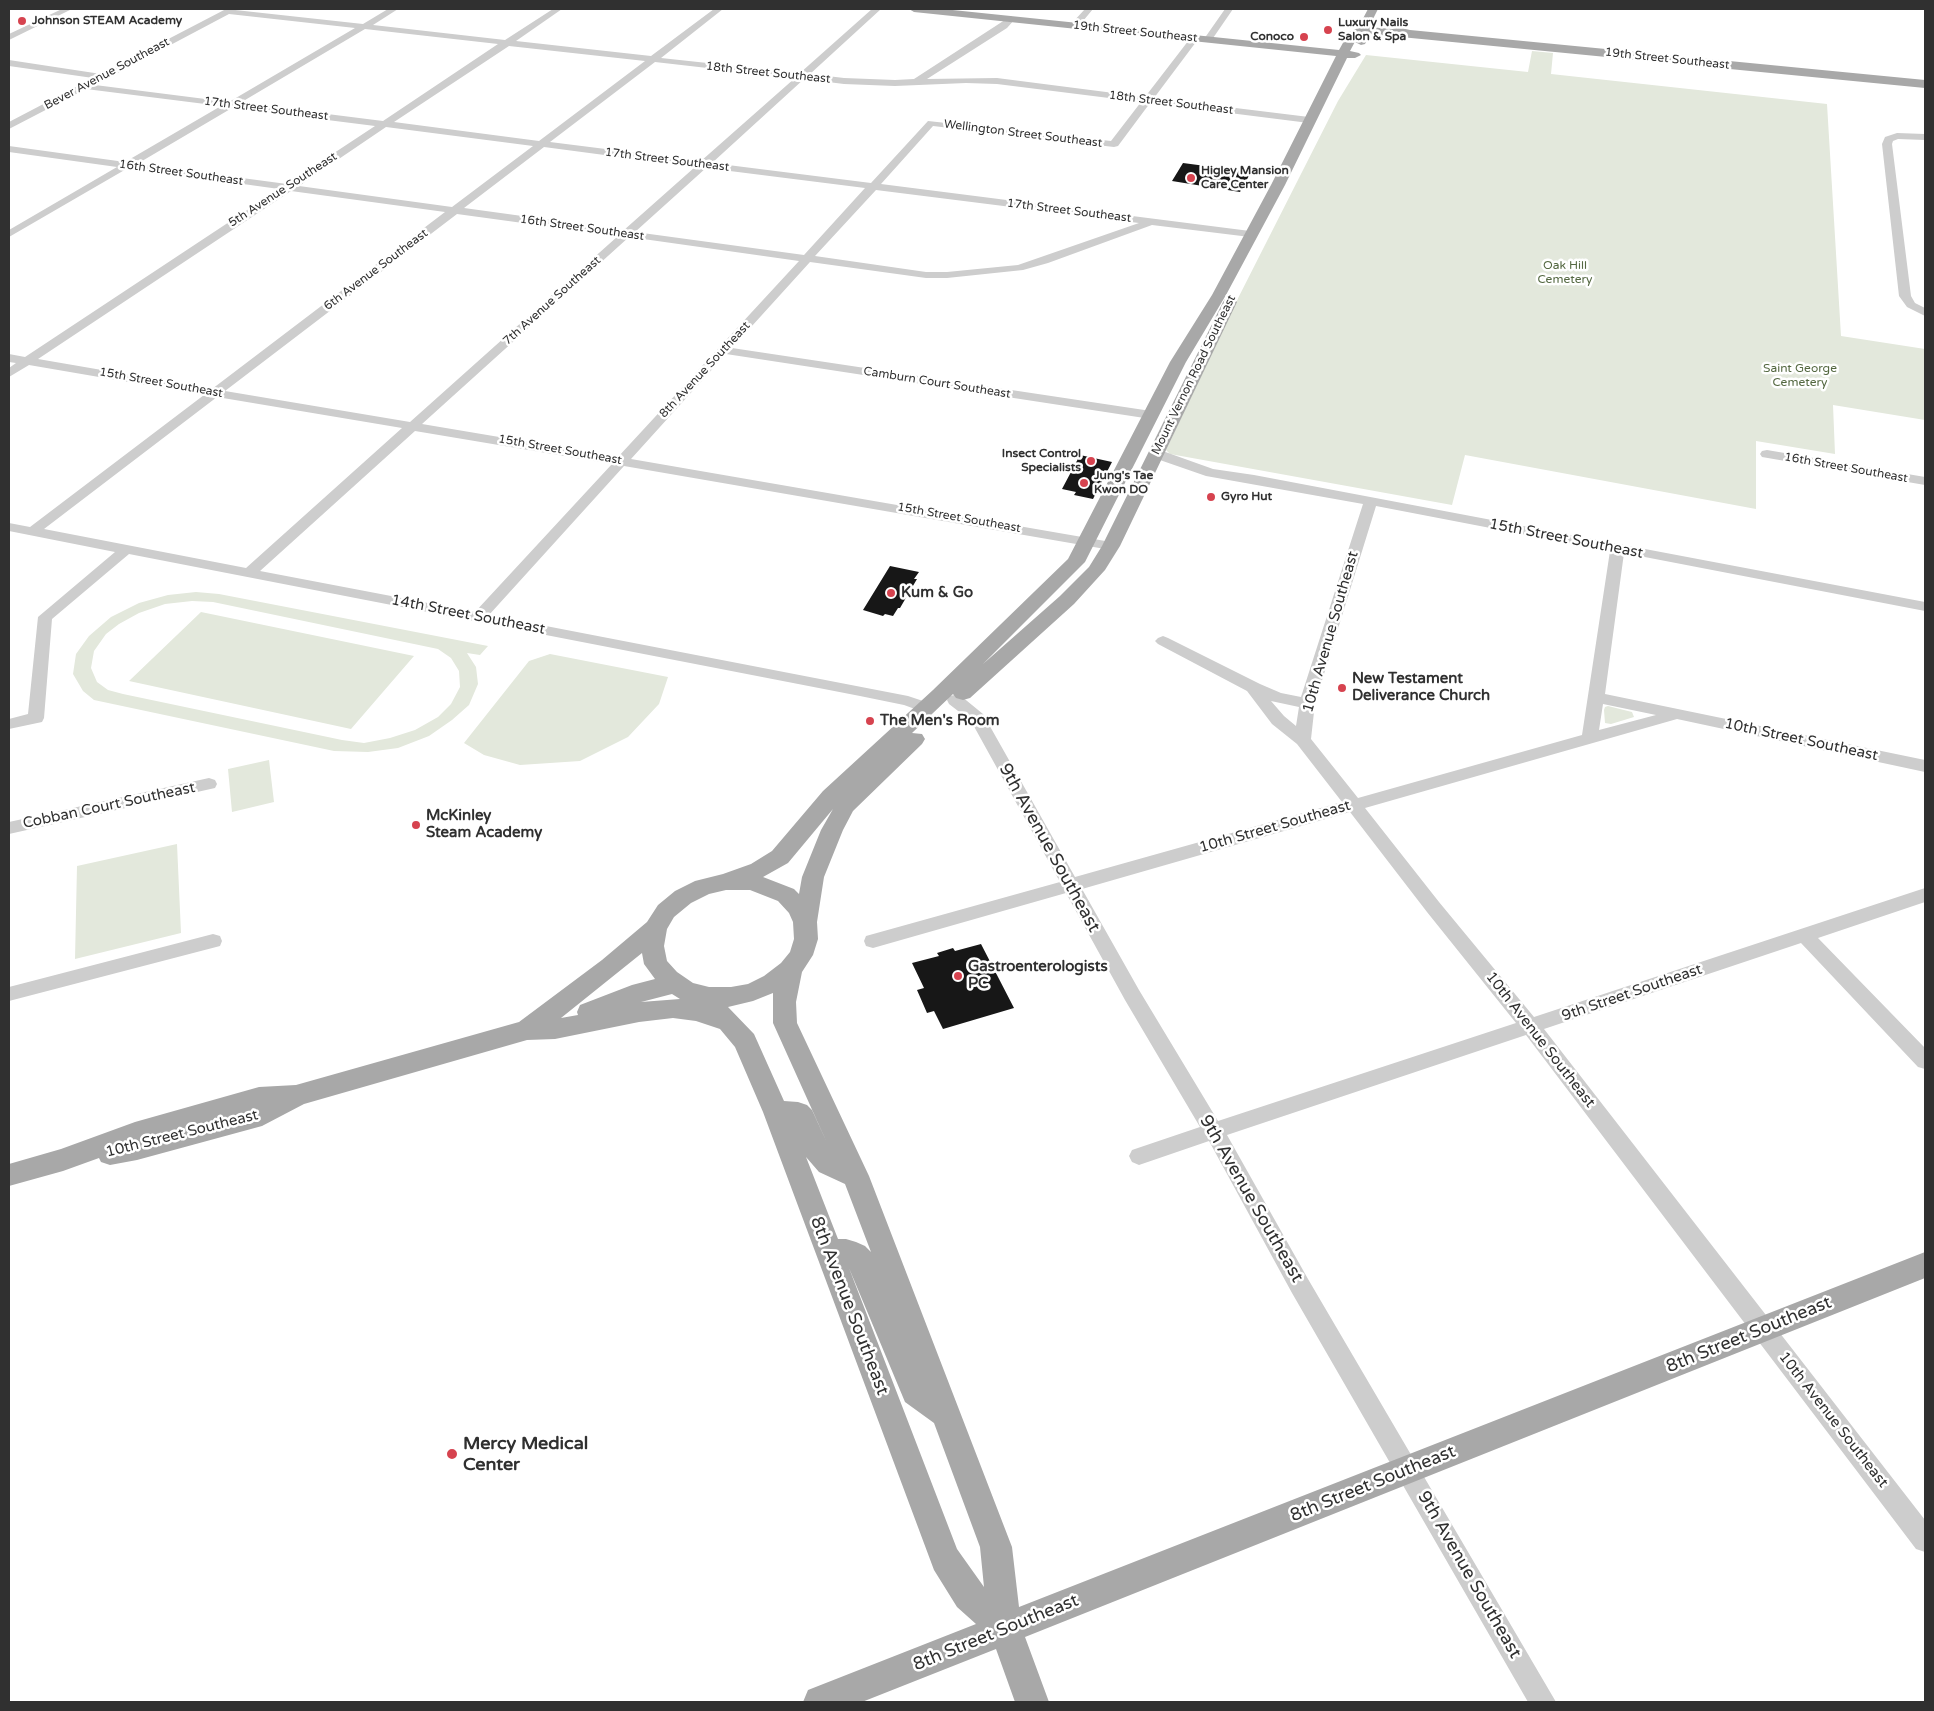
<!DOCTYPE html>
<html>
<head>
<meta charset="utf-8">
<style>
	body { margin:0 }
	#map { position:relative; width:1934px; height:1711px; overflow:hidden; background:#fff; font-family:"Varela Round",sans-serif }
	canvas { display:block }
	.frame { position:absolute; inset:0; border:10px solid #303030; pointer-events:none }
</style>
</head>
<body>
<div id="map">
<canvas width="1934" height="1711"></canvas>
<div class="frame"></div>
</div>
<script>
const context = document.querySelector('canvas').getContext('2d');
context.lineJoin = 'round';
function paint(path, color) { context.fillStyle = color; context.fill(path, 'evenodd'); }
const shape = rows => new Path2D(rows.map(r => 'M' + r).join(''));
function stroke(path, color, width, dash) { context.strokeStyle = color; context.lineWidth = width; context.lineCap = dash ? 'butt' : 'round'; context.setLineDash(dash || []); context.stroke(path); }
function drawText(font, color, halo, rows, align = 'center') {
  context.font = font + ' "Varela Round",sans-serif'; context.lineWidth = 5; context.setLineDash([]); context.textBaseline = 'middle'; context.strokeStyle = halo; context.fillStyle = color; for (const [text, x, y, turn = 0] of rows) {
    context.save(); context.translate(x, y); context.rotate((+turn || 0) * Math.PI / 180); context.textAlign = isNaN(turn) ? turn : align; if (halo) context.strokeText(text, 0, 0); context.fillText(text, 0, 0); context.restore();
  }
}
paint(shape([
	[1532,51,1553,53,1551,74,1827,104,1841,336,1925,349,1925,420,1833,405,1835,454,1756,441,1756,509,1465,455,1452,505,1170,454,1166,450,1229,316,1338,101,1366,55,1528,72],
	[196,592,219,594,488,646,480,655,467,653,476,667,478,684,469,705,452,720,429,736,398,748,368,752,334,751,94,700,83,691,73,674,76,654,89,636,111,617,139,603,168,595],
	[192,601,213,602,438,649,451,658,459,671,460,687,451,704,438,717,415,730,390,738,364,743,342,740,123,694,108,690,97,682,91,668,94,651,106,634,119,624,139,613,165,604],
	[201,612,414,656,351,729,129,681],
	[550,654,668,677,659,704,628,737,580,761,520,765,484,755,464,743,529,661],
	[1608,706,1632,712,1634,717,1611,724,1605,723,1604,710,1605,707],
	[269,760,274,802,232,812,228,769],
	[177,844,181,933,75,959,77,866]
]), '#e3e8dc');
paint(shape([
	[1183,163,1251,172,1240,192,1172,181],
	[1080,455,1112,462,1093,499,1074,495,1076,492,1062,489],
	[890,566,919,572,914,579,917,579,900,608,898,608,893,616,885,614,883,616,863,610],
	[981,944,1014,1008,943,1029,934,1011,927,1013,917,990,924,988,912,963,939,956,937,953,953,948,955,951]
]), '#171717');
paint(shape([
	[62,9,72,9,9,40,9,34,62,9],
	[226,9,363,24,388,9,398,9,373,25,505,40,553,9,562,9,516,41,651,56,714,9,723,9,661,58,800,73,872,9,881,9,810,74,844,78,895,80,914,79,1011,16,1015,19,1007,28,927,79,997,78,1145,97,1192,36,1195,35,1199,38,1154,98,1309,117,1314,120,1309,123,1150,103,1118,146,1114,147,933,126,881,184,1250,231,1255,234,1250,237,1152,225,1048,263,1023,270,947,278,926,278,810,262,732,348,1151,411,1156,412,1157,415,1156,418,1151,419,726,354,631,459,1111,542,1116,543,1118,546,1116,549,1111,550,624,466,489,615,908,696,932,704,934,708,932,712,926,713,904,705,860,696,129,554,52,619,44,718,42,722,9,729,9,719,28,714,38,617,115,552,9,531,9,523,30,527,204,395,29,365,9,377,9,368,16,363,9,362,9,354,25,357,279,189,128,168,9,237,9,230,117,167,9,152,9,146,125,162,221,106,86,89,9,129,9,122,93,78,9,66,9,60,101,74,226,9],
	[229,14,355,28,229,102,95,85,229,14],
	[365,29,498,44,383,121,240,103,365,29],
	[509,46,645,61,539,141,394,122,509,46],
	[655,62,795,78,701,161,550,142,655,62],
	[804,79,844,84,895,86,966,83,997,84,1141,102,1111,141,928,121,871,183,712,163,804,79],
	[232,108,375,126,287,184,137,164,232,108],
	[386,127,533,146,452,207,299,186,386,127],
	[544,147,695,167,624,230,464,208,544,147],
	[706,168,865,188,804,255,635,232,706,168],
	[876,190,1139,223,1018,265,947,272,926,272,815,256,876,190],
	[291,191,445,212,212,389,38,359,291,191],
	[457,214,618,236,410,422,225,391,457,214],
	[629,237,799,261,618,457,422,424,629,237],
	[217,397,402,428,246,568,44,529,217,397],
	[415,431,612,464,475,612,260,571,415,431],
	[1085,9,1093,9,1078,27,1072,27,1072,23,1085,9],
	[1225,9,1233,9,1211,41,1205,41,1204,39,1225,9],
	[1897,133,1925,134,1925,140,1898,139,1893,141,1892,144,1911,296,1915,303,1925,308,1925,316,1907,307,1899,296,1882,144,1885,137,1897,133],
	[1157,449,1213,469,1254,475,1925,602,1925,611,1624,553,1605,694,1925,760,1925,772,1677,719,1365,808,1439,902,1534,1017,1925,888,1925,902,1818,938,1925,1048,1925,1069,1918,1067,1801,943,1544,1029,1925,1520,1925,1552,1916,1549,1526,1035,1227,1135,1308,1279,1556,1702,1528,1702,1292,1293,1209,1141,1139,1165,1132,1162,1129,1156,1132,1150,1200,1127,1125,1000,1066,893,873,948,866,946,864,941,866,936,1060,882,971,721,949,704,947,700,949,696,955,695,961,696,983,714,1075,877,1342,802,1297,744,1272,724,1247,691,1158,644,1155,641,1158,638,1163,636,1168,638,1260,684,1281,693,1301,697,1363,504,1206,476,1157,459,1150,453,1157,449],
	[1376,506,1610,551,1582,735,1358,798,1311,739,1315,703,1376,506],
	[1271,701,1299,707,1296,726,1284,716,1271,701],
	[1603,704,1656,715,1599,730,1603,704],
	[1350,812,1427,912,1516,1023,1218,1121,1139,990,1082,889,1350,812],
	[1767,450,1925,477,1925,485,1762,457,1760,454,1762,451,1767,450],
	[209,778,215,780,217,784,215,788,9,834,9,822,209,778],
	[213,934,220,936,222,941,220,946,9,1001,9,987,213,934]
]), '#cdcdcd');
paint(shape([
	[909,9,943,9,1339,50,1349,32,1358,28,1368,9,1378,9,1369,27,1392,29,1397,27,1410,30,1925,80,1925,88,1370,34,1365,44,1361,45,1355,42,1359,35,1358,36,1350,51,1359,53,1361,55,1355,58,1347,58,1285,185,1226,295,1186,362,1085,562,983,664,1060,596,1089,567,1102,546,1223,302,1225,299,1235,299,1237,302,1120,546,1105,570,1074,604,970,698,963,700,956,698,953,694,912,733,922,734,925,739,922,744,853,811,843,830,824,877,817,922,818,939,813,955,802,972,796,1002,797,1023,869,1176,1012,1547,1019,1607,1925,1252,1925,1278,1025,1637,1049,1702,1015,1702,996,1649,862,1702,803,1702,808,1690,976,1624,957,1607,934,1570,763,1112,735,1047,720,1029,696,1021,673,1018,639,1022,555,1039,527,1040,304,1104,262,1126,137,1160,110,1165,101,1162,99,1158,63,1171,9,1186,9,1164,61,1149,135,1122,259,1087,296,1085,519,1022,602,960,647,922,658,905,675,891,695,881,723,874,751,864,772,851,823,791,933,690,1068,559,1170,362,1212,295,1271,185,1336,56,914,12,909,9],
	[833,809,821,830,802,877,799,894,794,889,763,877,788,863,833,809],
	[726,890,750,890,778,901,789,913,793,922,794,939,790,952,781,963,764,976,748,984,731,987,709,987,693,983,677,972,667,961,664,946,667,929,674,917,691,903,709,894,726,890],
	[642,953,644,964,655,979,632,985,580,1005,577,1012,578,1015,561,1018,642,953],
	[773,993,773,1023,828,1145,812,1110,807,1105,798,1102,784,1101,754,1034,728,1007,753,1001,773,993],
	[672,994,680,999,641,1002,645,1001,672,994],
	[806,1157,819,1172,845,1184,871,1252,865,1246,856,1242,846,1239,838,1239,806,1157],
	[849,1268,905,1402,934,1423,980,1547,984,1587,957,1549,849,1268]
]), '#a8a8a8');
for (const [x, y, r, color] of [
	[22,21,5,"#d6434f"],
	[1328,30,5,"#d6434f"],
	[1304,37,5,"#d6434f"],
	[1191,178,5,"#d6434f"],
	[1091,461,5,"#d6434f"],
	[1084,483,5,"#d6434f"],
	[1211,497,5,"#d6434f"],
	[891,593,5,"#d6434f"],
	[1342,688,5,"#d6434f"],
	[870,721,5,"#d6434f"],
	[416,825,5,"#d6434f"],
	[958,976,5,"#d6434f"],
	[452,1454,6,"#d6434f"]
]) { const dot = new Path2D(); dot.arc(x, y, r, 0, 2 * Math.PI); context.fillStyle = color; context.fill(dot); stroke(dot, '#fff', 2); }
drawText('bold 12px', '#303030', '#fff', [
	["Johnson STEAM Academy",32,21],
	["Luxury Nails",1338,23],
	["Salon & Spa",1338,37],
	["Conoco",1294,37,"right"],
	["Higley Mansion",1201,171],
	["Care Center",1201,185],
	["Insect Control",1081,454,"right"],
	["Specialists",1081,468,"right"],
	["Jung's Tae",1094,476],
	["Kwon DO",1094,490],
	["Gyro Hut",1221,497]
], 'left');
drawText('12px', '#303030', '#fff', [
	["19th Street Southeast",1135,32,6],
	["19th Street Southeast",1667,59,6],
	["18th Street Southeast",768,73,6],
	["Bever Avenue Southeast",107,74,-28],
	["18th Street Southeast",1171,103,7],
	["17th Street Southeast",266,109,7],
	["Wellington Street Southeast",1023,134,7],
	["17th Street Southeast",667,160,7],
	["16th Street Southeast",181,173,8],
	["5th Avenue Southeast",283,190,-33],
	["17th Street Southeast",1069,211,7],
	["16th Street Southeast",582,228,8],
	["6th Avenue Southeast",376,270,-37],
	["7th Avenue Southeast",552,301,-42],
	["8th Avenue Southeast",705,370,-47],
	["Mount Vernon Road Southeast",1194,375,-64],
	["15th Street Southeast",161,383,10],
	["Camburn Court Southeast",937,383,9],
	["15th Street Southeast",560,450,10],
	["16th Street Southeast",1846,468,10],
	["15th Street Southeast",959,518,10]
]);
drawText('12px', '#546841', '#fff', [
	["Oak Hill",1565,266],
	["Cemetery",1565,280],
	["Saint George",1800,369],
	["Cemetery",1800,383]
]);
drawText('15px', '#303030', '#fff', [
	["15th Street Southeast",1566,539,11],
	["14th Street Southeast",468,615,11],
	["10th Avenue Southeast",1331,632,-74],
	["10th Street Southeast",1801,740,12],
	["Cobban Court Southeast",109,806,-12],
	["10th Street Southeast",1275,827,-16],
	["9th Street Southeast",1632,993,-19],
	["10th Avenue Southeast",1540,1040,52],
	["10th Street Southeast",182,1134,-14],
	["10th Avenue Southeast",1833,1420,52]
]);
drawText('bold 15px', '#303030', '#fff', [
	["Kum & Go",901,593],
	["New Testament",1352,679],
	["Deliverance Church",1352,696],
	["The Men's Room",880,721],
	["McKinley",426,816],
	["Steam Academy",426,833],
	["Gastroenterologists",968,967],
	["PC",968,984]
], 'left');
drawText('18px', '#303030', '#fff', [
	["9th Avenue Southeast",1049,848,61],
	["9th Avenue Southeast",1251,1199,60],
	["8th Avenue Southeast",849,1306,69],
	["8th Street Southeast",1749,1335,-22],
	["8th Street Southeast",1373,1484,-22],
	["9th Avenue Southeast",1469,1575,60],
	["8th Street Southeast",996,1633,-22]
]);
drawText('bold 18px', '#303030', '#fff', [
	["Mercy Medical",463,1444],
	["Center",463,1465]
], 'left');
</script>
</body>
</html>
